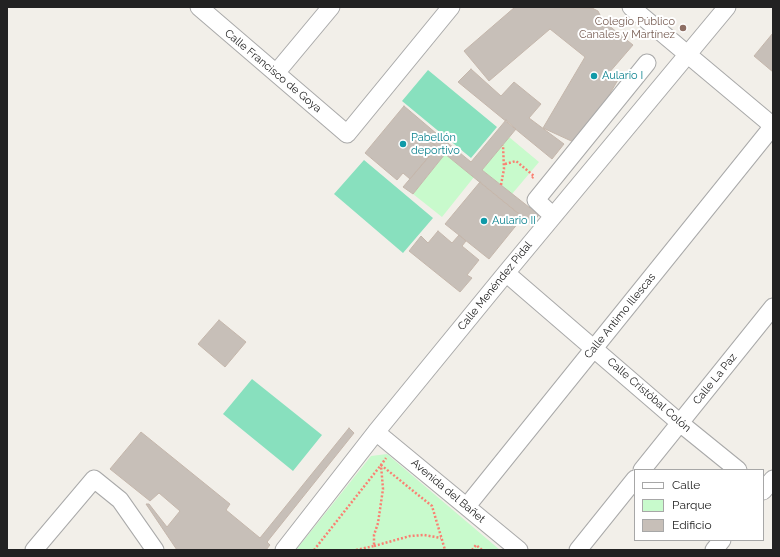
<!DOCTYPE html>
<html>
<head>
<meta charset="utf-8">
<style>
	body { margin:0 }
	#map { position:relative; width:780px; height:557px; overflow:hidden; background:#f2efe9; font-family:Raleway,sans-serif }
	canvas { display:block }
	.frame { position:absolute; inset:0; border:8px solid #222; pointer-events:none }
	.legend { position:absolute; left:634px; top:469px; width:130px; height:72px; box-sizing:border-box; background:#fff; border:1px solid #a7a7a7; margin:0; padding:5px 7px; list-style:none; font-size:12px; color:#222 }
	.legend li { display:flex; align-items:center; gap:8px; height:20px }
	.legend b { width:20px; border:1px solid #a7a7a7 }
</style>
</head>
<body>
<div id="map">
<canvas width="780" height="557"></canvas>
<div class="frame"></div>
<ul class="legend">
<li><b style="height:5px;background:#fff"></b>Calle</li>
<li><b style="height:11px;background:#c8facc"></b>Parque</li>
<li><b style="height:11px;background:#c7bfb8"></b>Edificio</li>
</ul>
</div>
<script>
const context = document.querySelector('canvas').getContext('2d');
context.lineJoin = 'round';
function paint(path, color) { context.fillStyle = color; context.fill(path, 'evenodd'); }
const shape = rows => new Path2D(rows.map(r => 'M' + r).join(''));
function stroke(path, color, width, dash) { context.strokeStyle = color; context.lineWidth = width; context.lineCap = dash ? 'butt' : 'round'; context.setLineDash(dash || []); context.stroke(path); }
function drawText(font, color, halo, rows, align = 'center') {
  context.font = font + ' Raleway,sans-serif'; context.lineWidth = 4; context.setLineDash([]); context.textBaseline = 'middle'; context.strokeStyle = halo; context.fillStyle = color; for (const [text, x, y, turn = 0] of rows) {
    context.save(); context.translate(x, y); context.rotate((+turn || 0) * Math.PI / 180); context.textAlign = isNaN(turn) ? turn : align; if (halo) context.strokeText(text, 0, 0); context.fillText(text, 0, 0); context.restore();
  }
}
paint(shape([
	[509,137,539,162,512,194,482,170],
	[445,154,474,177,442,217,413,194],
	[387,454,500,550,296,550,371,456]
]), '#c8facc');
paint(shape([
	[428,70,497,127,471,158,402,101],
	[364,160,433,218,403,253,334,194],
	[252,379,322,435,293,471,223,414]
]), '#88e0be');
const building = shape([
	[515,7,592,8,598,11,603,21,633,45,608,74,619,78,580,145,543,128,585,57,550,29,489,81,464,51,515,7],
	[773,33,773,72,754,56,773,33],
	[471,69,501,96,514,82,541,104,529,118,564,144,552,159,458,82,471,69],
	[404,106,437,134,431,142,437,147,410,179,403,173,397,180,365,153,404,106],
	[506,120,516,129,482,170,539,215,531,224,445,154,413,194,403,187,437,147,431,142,437,134,471,162,506,120],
	[480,182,523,217,489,259,445,224,480,182],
	[438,231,452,243,459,235,466,241,462,246,479,260,467,275,472,278,460,292,409,251,421,236,428,243,438,231],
	[219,320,246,342,225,367,198,344,219,320],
	[349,428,354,433,267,542,270,545,266,550,177,550,146,504,149,504,167,527,180,511,159,493,150,501,110,469,141,432,230,504,226,510,260,538,349,428]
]);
paint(building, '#c7bfb8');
stroke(building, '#c4b6ab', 1);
const minor = shape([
	[199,7,347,134,451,7],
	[631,7,773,126],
	[276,73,331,7],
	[553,216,536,200,647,63],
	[506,273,680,423,738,470],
	[376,432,519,550],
	[642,470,773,307],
	[763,491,773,479],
	[467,506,773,126],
	[34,550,94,479,120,500,155,550],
	[284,550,376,432,506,273,727,7],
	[578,550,635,479],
	[714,550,722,540]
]);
stroke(minor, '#a9a9a9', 19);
stroke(shape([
	[505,164,516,161,534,176,532,178],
	[501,185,504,169,503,145],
	[374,546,410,536,424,535,441,538],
	[314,550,381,465,432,506,445,550],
	[356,550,374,546,374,535,378,523,383,489,381,465,386,458],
	[472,550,476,545,482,550]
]), '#fa8072', 2.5, [2, 2]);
stroke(minor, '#fff', 17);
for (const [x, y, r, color] of [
	[683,28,4,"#8d6e63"],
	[594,76,4,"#0f9aa8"],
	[403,144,4,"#0f9aa8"],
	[484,221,4,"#0f9aa8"]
]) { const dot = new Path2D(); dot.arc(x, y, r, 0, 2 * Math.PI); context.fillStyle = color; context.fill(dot); stroke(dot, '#fff', 1.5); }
drawText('11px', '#785e54', '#fff', [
	["Colegio Público",675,22],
	["Canales y Martínez",675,35]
], 'right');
drawText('11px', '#222', '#fff', [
	["Calle Francisco de Goya",273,71,40],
	["Calle Menéndez Pidal",495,286,-51],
	["Calle Antimo Illescas",620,316,-51],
	["Calle La Paz",715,379,-51],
	["Calle Cristóbal Colón",649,395,41],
	["Avenida del Bañet",448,491,40]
]);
drawText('11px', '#0d838f', '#fff', [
	["Aulario I",602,76],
	["Pabellón",411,138],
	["deportivo",411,151],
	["Aulario II",492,221]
], 'left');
</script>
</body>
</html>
